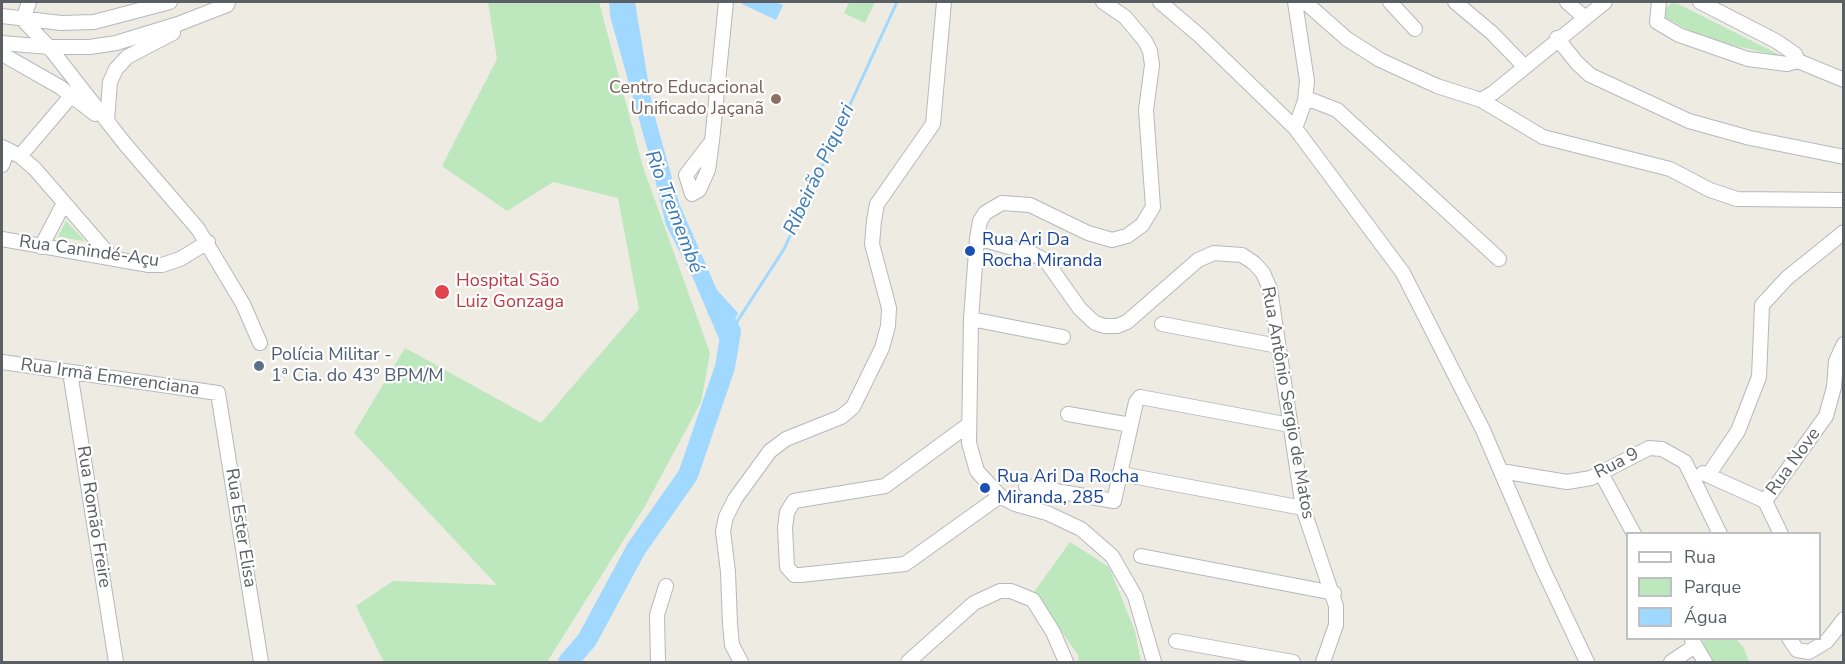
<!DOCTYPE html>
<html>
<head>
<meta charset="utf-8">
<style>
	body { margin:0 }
	#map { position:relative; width:1845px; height:664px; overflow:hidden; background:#eeebe2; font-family:"Nunito Sans",sans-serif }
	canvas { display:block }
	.frame { position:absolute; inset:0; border:3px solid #5a5f64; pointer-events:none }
	.legend { position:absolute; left:1626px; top:532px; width:195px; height:108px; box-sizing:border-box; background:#fff; border:2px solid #bdbfc1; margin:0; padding:8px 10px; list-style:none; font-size:18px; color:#5a5f64 }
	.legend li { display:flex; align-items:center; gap:12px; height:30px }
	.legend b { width:30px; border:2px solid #bdbfc1 }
</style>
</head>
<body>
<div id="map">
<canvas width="1845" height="664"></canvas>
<div class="frame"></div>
<ul class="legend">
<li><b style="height:8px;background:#fff"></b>Rua</li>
<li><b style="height:16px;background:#bde7bc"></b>Parque</li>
<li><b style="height:16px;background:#a1d8ff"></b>Água</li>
</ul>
</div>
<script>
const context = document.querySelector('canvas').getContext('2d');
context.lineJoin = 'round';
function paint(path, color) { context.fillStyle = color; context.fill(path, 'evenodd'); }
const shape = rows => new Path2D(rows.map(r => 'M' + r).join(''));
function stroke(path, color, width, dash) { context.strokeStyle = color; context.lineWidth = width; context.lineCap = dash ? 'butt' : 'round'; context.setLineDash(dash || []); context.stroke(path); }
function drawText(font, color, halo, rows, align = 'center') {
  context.font = font + ' "Nunito Sans",sans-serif'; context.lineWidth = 4.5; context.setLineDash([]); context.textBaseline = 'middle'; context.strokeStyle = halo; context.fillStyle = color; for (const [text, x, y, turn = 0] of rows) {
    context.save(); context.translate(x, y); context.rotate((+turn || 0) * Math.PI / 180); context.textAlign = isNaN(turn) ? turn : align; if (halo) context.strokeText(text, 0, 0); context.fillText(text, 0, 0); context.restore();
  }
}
paint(shape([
	[488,2,599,2,643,167,710,353,701,402,645,506,547,662,384,662,356,606,393,581,497,585,354,433,405,348,541,423,639,309,618,198,553,182,507,211,442,166,497,59],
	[849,2,875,2,865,23,844,13],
	[1672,3,1678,4,1784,57,1715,41,1688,30,1665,17,1666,8],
	[66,221,85,241,58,237],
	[1070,542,1109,567,1135,631,1141,662,1079,662,1078,655,1034,592],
	[1702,639,1736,639,1744,648,1749,662,1710,662]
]), '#bde7bc');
paint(shape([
	[609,2,635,2,653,110,679,203,717,290,738,313,723,348,693,278,666,225,649,155,610,16],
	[743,2,775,2,783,5,776,20,742,4]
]), '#a1d8ff');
stroke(shape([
	[731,331,784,249,897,2]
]), '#a1d8ff', 3);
stroke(shape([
	[568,662,587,640,636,549,688,475,725,367,731,331,717,310]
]), '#a1d8ff', 20);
const minor = shape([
	[29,2,23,20,49,47,125,144,198,229,243,304,260,343],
	[1103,2,1125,17,1145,41,1150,51,1152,65,1146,110,1153,207,1142,225,1127,236,1112,240,1088,233,1030,205,1002,203,985,213,980,221,977,238,971,319,969,443,977,471,1000,496,1015,504,1047,513,1081,529,1112,556,1135,596,1154,662],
	[1160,2,1200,36,1295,128,1403,273,1483,430,1542,567,1587,662],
	[1305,2,1347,39,1380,60,1437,86,1481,100,1493,93,1605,2],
	[1390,2,1415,29],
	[1455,2,1492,33,1524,66],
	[1567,2,1584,17],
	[1659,2,1657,22,1679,35,1748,59,1787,64,1798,61],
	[1700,2,1776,41,1795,54,1798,61,1844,80],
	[2,16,61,23,94,22,170,2],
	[1557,38,1577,63,1590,75,1689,121,1750,138,1844,157],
	[2,43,49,47,90,47,116,43,178,24,227,5,228,2],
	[2,54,60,87,95,114],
	[1306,98,1337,110,1499,259],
	[1481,100,1543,137,1670,169,1710,190,1737,199,1844,200],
	[107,121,110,82,116,69,127,57,173,33],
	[1295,128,1305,101,1307,81,1295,2],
	[712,141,686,175,692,194,699,190,708,170,712,141,718,82,726,2],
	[2,147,20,156,35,169,112,258],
	[20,156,72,95],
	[2,165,8,150],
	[977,238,1031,253,1046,261,1080,309,1095,323,1105,326,1117,326,1127,322,1198,260,1214,253,1242,255,1254,263,1263,273,1270,289,1303,508,1336,606,1336,625,1323,662],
	[2,239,149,265,162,265,180,259,208,242],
	[41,247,64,203],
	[971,319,1063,337],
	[1162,324,1278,346],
	[2,362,218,393,261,662],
	[70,372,116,662],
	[1068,414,1131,425],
	[968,425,885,486,794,501,787,512,785,528,787,567,794,575,800,575,905,564,1000,496],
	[1501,471,1567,482,1591,478,1649,448,1662,449,1685,462,1720,534],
	[1601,473,1634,534],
	[1703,473,1765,501,1826,416,1834,387,1836,361,1844,344],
	[1121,474,1303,508],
	[1709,474,1738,431,1759,377,1762,305,1787,278,1844,232],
	[1026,486,1114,501,1136,402,1140,397,1290,425],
	[1765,501,1781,534],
	[1141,556,1334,593],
	[1789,638,1797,650,1809,652,1827,641,1844,619],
	[1692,640,1705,662],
	[1176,641,1293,662],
	[658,662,657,615,666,586],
	[741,662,732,645,730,624,728,572,723,531,726,517,735,499,770,451,786,439,841,417,853,407,882,348,888,326,889,308,872,244,874,221,877,204,933,124,944,2],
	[908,662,974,603,1000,591,1011,591,1033,600,1053,632,1066,662],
	[1671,662,1695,646]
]);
stroke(minor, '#b5b8bd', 16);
stroke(minor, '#fff', 14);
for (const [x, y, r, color] of [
	[776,99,6,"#8d6e63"],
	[970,251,6,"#1a4fb4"],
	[442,292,8,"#e0444e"],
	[259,366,6,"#5c6f8a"],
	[985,488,6,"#1a4fb4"]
]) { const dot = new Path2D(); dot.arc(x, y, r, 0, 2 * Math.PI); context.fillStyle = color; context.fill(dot); stroke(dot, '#fff', 2); }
drawText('18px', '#785e54', '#fff', [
	["Centro Educacional",764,89],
	["Unificado Jaçanã",764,110]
], 'right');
drawText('18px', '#164399', '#fff', [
	["Rua Ari Da",982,241],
	["Rocha Miranda",982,262],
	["Rua Ari Da Rocha",997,478],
	["Miranda, 285",997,499]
], 'left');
drawText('18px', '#5a5f64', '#fff', [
	["Rua Canindé-Açu",89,252,8],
	["Rua Irmã Emerenciana",110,378,8],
	["Rua Antônio Sergio de Matos",1287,403,80],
	["Rua Nove",1794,462,-54],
	["Rua 9",1617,464,-27],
	["Rua Romão Freire",93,517,81],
	["Rua Ester Elisa",240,528,81]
]);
drawText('18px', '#be3a42', '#fff', [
	["Hospital São",456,282],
	["Luiz Gonzaga",456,303]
], 'left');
drawText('18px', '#4e5e75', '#fff', [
	["Polícia Militar -",271,356],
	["1ª Cia. do 43º BPM/M",271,377]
], 'left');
drawText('italic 20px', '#3879b7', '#fff', [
	["Ribeirão Piqueri",820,170,-65],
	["Rio Tremembé",673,212,69]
]);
</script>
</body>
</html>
